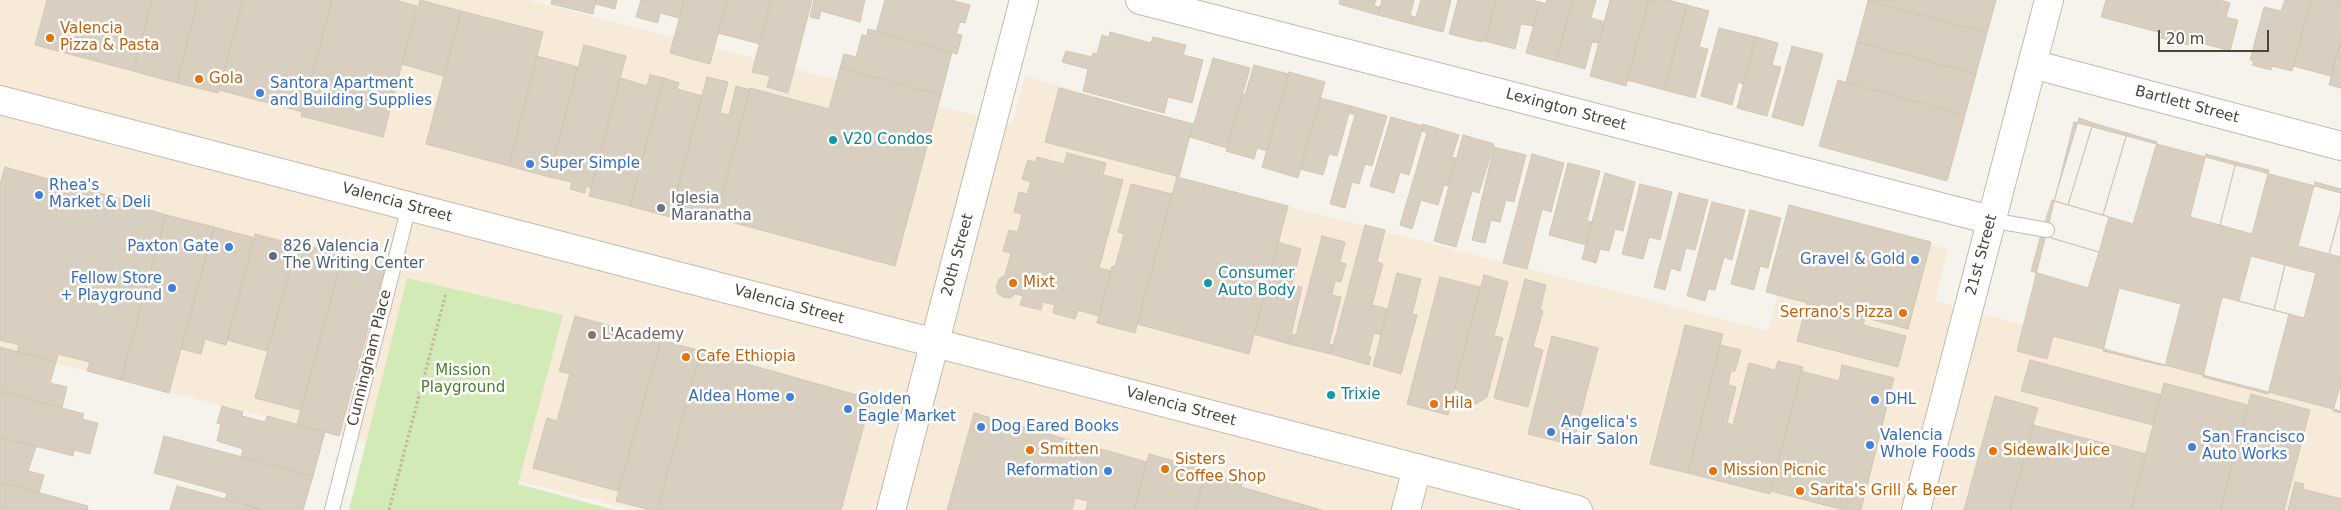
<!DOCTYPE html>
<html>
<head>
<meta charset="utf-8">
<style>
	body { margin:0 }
	#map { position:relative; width:2341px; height:510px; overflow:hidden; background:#f6f3ec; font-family:"DejaVu Sans",sans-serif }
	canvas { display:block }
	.scale { position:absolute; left:2158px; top:30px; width:111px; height:22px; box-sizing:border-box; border:2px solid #4b4439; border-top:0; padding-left:6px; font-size:15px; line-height:18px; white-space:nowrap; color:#4b4439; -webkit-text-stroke:4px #fff; paint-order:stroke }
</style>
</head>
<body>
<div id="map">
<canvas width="2341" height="510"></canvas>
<div class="scale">20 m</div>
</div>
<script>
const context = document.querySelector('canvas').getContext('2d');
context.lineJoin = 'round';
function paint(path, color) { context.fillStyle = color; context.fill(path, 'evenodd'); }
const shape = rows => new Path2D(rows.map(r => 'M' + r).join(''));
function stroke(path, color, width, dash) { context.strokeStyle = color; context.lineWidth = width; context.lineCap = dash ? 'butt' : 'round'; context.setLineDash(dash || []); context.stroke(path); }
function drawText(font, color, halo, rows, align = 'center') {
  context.font = font + ' "DejaVu Sans",sans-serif'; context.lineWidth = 5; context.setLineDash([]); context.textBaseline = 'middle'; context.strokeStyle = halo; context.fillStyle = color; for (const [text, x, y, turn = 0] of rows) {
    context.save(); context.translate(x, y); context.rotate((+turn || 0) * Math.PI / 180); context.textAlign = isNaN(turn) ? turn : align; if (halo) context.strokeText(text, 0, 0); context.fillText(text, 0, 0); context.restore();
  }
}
paint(shape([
	[0,0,529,0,1012,125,1025,76,1109,100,1094,156,1768,331,1800,213,1948,249,1935,301,2341,412,2341,510,632,510,0,349]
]), '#f7ead8');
paint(shape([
	[407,278,563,315,518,484,615,510,349,510]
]), '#d2eab5');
const building = shape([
	[47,0,152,0,133,71,35,45,47,0],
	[152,0,198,0,177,83,133,71,152,0],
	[198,0,243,0,218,93,177,83,198,0],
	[243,0,332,0,303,112,219,90,243,0],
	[332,0,395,0,417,6,383,137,301,116,332,0],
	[420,0,461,11,444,76,402,64,420,0],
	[552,0,596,0,593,14,551,4,552,0],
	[596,0,617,0,615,9,595,4,596,0],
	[641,0,684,0,679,18,660,13,658,23,636,17,641,0],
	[684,0,727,0,710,64,670,53,684,0],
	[727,0,771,0,760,44,718,33,727,0],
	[771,0,812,0,788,93,767,87,770,76,752,72,771,0],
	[814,0,865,0,860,22,821,11,819,19,810,17,814,0],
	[885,0,951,0,970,5,965,23,960,22,956,34,962,35,957,54,876,32,885,0],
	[1340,0,1376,0,1374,6,1380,7,1378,15,1339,4,1340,0],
	[1382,0,1414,0,1410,15,1414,17,1412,24,1378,15,1382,0],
	[1421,0,1451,0,1443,32,1412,24,1414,17,1416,17,1421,0],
	[1458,0,1496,0,1485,41,1482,40,1482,42,1449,34,1458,0],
	[1496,0,1530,0,1540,2,1533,26,1521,24,1515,49,1485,41,1496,0],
	[1547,0,1573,0,1556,61,1526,53,1540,2,1546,4,1547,0],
	[1573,0,1596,0,1591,18,1605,22,1598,43,1592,42,1585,69,1556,61,1573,0],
	[1610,0,1649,0,1626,86,1590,76,1610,0],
	[1649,0,1668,0,1687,5,1664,90,1627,80,1649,0],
	[1868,0,1996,0,1987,33,1868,0],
	[2106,0,2220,0,2230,3,2226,17,2238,20,2230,51,2194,41,2193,46,2161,38,2162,33,2101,17,2106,0],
	[2285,0,2311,0,2292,71,2272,66,2271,70,2252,65,2254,61,2250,60,2264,7,2281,11,2285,0],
	[2311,0,2341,0,2341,39,2331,76,2293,66,2311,0],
	[1868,1,1987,33,1976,74,1857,42,1868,1],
	[1687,5,1709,11,1699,47,1708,49,1695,98,1664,90,1687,5],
	[461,11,543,32,509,166,426,144,461,11],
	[1719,28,1756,37,1743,84,1738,82,1732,105,1701,96,1719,28],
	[868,29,952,52,941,95,840,68,844,54,856,57,862,35,867,36,868,29],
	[1110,32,1151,43,1153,37,1186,45,1183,55,1203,60,1192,103,1168,97,1164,113,1083,91,1088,69,1062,62,1066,51,1092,57,1093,53,1097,54,1102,35,1109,37,1110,32],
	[1756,37,1778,43,1772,65,1781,67,1767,116,1737,108,1756,37],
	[2341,39,2341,88,2329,85,2341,39],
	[1857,42,1976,74,1965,115,1846,82,1857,42],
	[584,45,626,56,591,188,586,186,585,193,570,189,572,182,549,177,584,45],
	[1792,46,1823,54,1803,126,1772,117,1792,46],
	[537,56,578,67,549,177,509,166,537,56],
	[1213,58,1250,68,1227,148,1190,137,1213,58],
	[1254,65,1289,74,1267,151,1257,148,1254,159,1226,151,1242,94,1245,95,1254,65],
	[840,68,941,95,895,266,716,218,750,88,829,109,840,68],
	[1289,72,1325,82,1298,178,1262,167,1289,72],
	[650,75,664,78,630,206,589,196,620,78,647,86,650,75],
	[707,77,728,82,720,113,729,115,736,86,750,90,715,222,672,210,707,77],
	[664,78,679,83,677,89,702,96,670,217,630,206,664,78],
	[1838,80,1965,115,1947,181,1819,146,1838,80],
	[1059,88,1193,124,1179,177,1045,142,1059,88],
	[1320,98,1351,106,1337,156,1329,154,1323,175,1300,169,1320,98],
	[1351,106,1387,116,1372,166,1365,164,1359,184,1352,182,1345,208,1330,204,1355,115,1349,113,1351,106],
	[1391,117,1423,126,1409,175,1400,172,1394,193,1370,186,1391,117],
	[2079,118,2093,123,2068,205,2054,201,2079,118],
	[2074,122,2341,193,2341,411,2053,336,2047,359,2017,351,2074,122],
	[2093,123,2127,133,2103,215,2068,205,2093,123],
	[1423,124,1459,135,1452,157,1456,158,1448,186,1444,185,1438,205,1421,200,1412,229,1400,225,1427,133,1422,131,1423,124],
	[2127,133,2157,142,2133,224,2103,215,2127,133],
	[1463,135,1494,144,1479,193,1472,191,1456,247,1434,241,1463,135],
	[1494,147,1526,155,1514,202,1506,200,1500,222,1491,220,1485,243,1472,240,1494,147],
	[1067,153,1106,163,1103,175,1123,180,1099,268,1111,271,1099,316,1078,310,1075,319,1053,313,1055,305,1043,302,1041,310,1020,305,1023,296,1015,294,1011,298,1003,297,998,294,996,287,999,279,1005,275,1011,253,1003,251,1009,230,1018,232,1022,214,1014,212,1019,192,1027,194,1031,182,1022,179,1028,160,1035,162,1037,157,1064,164,1067,153],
	[1532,154,1564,163,1551,212,1542,209,1527,269,1503,263,1532,154],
	[2206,154,2236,162,2220,225,2190,217,2206,154],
	[2236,162,2269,170,2252,234,2220,225,2236,162],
	[1568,163,1600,171,1587,221,1592,222,1586,245,1549,235,1568,163],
	[5,167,139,204,138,206,166,215,121,380,87,371,90,362,58,354,56,362,17,352,19,345,0,340,0,185,5,167],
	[1605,173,1635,182,1623,231,1615,229,1609,251,1600,249,1596,263,1582,259,1605,173],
	[1177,177,1288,206,1249,354,1137,324,1177,177],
	[2315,182,2341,189,2341,209,2329,254,2298,246,2315,182],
	[1131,184,1172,194,1135,333,1097,323,1112,266,1115,267,1124,234,1118,232,1131,184],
	[1640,184,1672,192,1660,240,1649,237,1643,259,1622,254,1640,184],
	[1679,193,1708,200,1695,250,1686,248,1680,271,1671,268,1665,290,1654,287,1679,193],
	[2052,200,2109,217,2099,252,2041,235,2052,200],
	[1712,202,1745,210,1732,260,1724,257,1715,290,1708,289,1705,301,1687,296,1712,202],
	[1789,205,1931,242,1908,329,1766,292,1789,205],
	[2341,209,2341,257,2329,254,2341,209],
	[1750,210,1781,218,1768,268,1760,266,1754,290,1731,284,1750,210],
	[166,215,214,227,169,393,121,380,166,215],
	[1365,225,1385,230,1377,262,1383,264,1372,305,1388,309,1381,335,1374,333,1368,356,1371,357,1369,365,1331,354,1365,225],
	[214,227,255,238,226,345,205,339,201,354,181,349,214,227],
	[255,234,297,245,267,351,227,340,255,234],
	[2041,235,2099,252,2088,288,2031,271,2041,235],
	[1322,236,1345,242,1340,262,1346,264,1341,282,1335,281,1332,295,1341,297,1329,344,1333,345,1331,354,1289,344,1291,334,1296,335,1322,236],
	[1278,242,1301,249,1292,284,1302,287,1289,344,1254,334,1278,242],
	[297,243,343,255,301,410,255,398,297,243],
	[2251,256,2285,265,2274,310,2239,301,2251,256],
	[342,259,384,270,339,436,297,424,342,259],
	[2285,265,2316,273,2304,318,2274,310,2285,265],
	[1397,273,1421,279,1412,314,1417,315,1401,374,1373,366,1397,273],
	[1484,275,1508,282,1494,336,1503,338,1487,397,1476,404,1467,401,1464,395,1454,388,1484,275],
	[1440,277,1480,287,1448,415,1407,404,1440,277],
	[1525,279,1546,285,1540,310,1543,311,1533,347,1543,350,1528,407,1494,398,1525,279],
	[2119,288,2181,304,2165,366,2103,351,2119,288],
	[2222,297,2289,314,2268,394,2203,377,2222,297],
	[1807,303,1865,318,1863,325,1906,336,1898,367,1797,341,1807,303],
	[575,316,661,340,618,491,533,468,547,418,557,421,570,374,559,371,575,316],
	[1685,325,1723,334,1688,473,1650,464,1685,325],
	[1552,336,1598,348,1573,445,1528,434,1552,336],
	[661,340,701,351,657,510,650,510,616,501,661,340],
	[1720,345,1741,350,1735,371,1731,371,1728,385,1736,387,1727,423,1733,425,1749,363,1775,370,1778,361,1803,367,1770,494,1688,473,1720,345],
	[0,347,56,362,50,383,67,387,62,408,0,391,0,347],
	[701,351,871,399,841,510,657,510,701,351],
	[2030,360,2161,395,2153,425,2021,391,2030,360],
	[1842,365,1894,378,1861,510,1844,510,1771,491,1801,371,1839,381,1842,365],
	[2341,382,2341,413,2333,411,2341,382],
	[2164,383,2248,405,2220,510,2131,510,2164,383],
	[0,391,84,414,82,419,98,423,90,454,74,450,73,456,0,437,0,391],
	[2251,394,2310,410,2284,510,2220,510,2251,394],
	[1995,396,2038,408,2033,425,2010,510,1964,510,1995,396],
	[222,406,243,412,242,416,265,422,267,416,325,432,313,476,241,457,243,449,217,441,221,424,217,423,222,406],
	[974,413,1147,462,1134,510,1086,510,1088,501,1075,498,1072,510,947,510,974,413],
	[2033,425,2146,454,2131,510,2010,510,2033,425],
	[164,436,313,476,303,510,265,510,225,499,227,493,154,473,164,436],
	[0,437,36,447,28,471,44,475,39,493,0,482,0,437],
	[1149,454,1206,470,1195,510,1134,510,1149,454],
	[1206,472,1242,483,1241,487,1322,510,1195,510,1206,472],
	[0,482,88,506,87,510,0,510,0,482],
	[2295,482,2304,484,2303,489,2341,499,2341,510,2288,510,2295,482],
	[177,486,225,499,265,510,170,510,177,486]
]);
paint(building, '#d8cfc1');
stroke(building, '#d3c7b4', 1);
const service = shape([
	[1991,220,2047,230],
	[332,510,409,206]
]);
const minor = shape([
	[1140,0,1991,220],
	[2032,64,2341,146],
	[891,510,1024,0],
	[1406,510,1417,468],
	[1916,510,2049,0]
]);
const tertiary = shape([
	[0,100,1578,510]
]);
stroke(service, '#c2bbae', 16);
stroke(minor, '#c2bbae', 30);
stroke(tertiary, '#c2bbae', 30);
stroke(shape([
	[389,510,446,293]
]), '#c4b79f', 3, [2.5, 2.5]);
stroke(service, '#fff', 14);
stroke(minor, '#fff', 28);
stroke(tertiary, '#fff', 28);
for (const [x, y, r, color] of [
	[50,38,5,"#e8710a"],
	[199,79,5,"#e8710a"],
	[260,93,5,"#3f7fe0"],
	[833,140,5,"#0f9aa8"],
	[530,164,5,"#3f7fe0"],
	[39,195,5,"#3f7fe0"],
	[661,208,5,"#6b7280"],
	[229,247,5,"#3f7fe0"],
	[273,256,5,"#5c6f8a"],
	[1915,260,5,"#3f7fe0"],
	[1013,283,5,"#e8710a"],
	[1208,283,5,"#0f9aa8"],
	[172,288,5,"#3f7fe0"],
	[1903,313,5,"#e8710a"],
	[592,335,5,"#8d6e63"],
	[686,357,5,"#e8710a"],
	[1331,395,5,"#0f9aa8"],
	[790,397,5,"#3f7fe0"],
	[1875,400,5,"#3f7fe0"],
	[1434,404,5,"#e8710a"],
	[848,409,5,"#3f7fe0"],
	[981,427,5,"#3f7fe0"],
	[1551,432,5,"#3f7fe0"],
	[1870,445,5,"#3f7fe0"],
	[2192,447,5,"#3f7fe0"],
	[1030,450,5,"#e8710a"],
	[1993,451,5,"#e8710a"],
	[1165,469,5,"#e8710a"],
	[1108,471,5,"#3f7fe0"],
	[1713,471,5,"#e8710a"],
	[1800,491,5,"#e8710a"]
]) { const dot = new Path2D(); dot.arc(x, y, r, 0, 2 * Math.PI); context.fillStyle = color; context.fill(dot); stroke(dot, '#fff', 2); }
drawText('15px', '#c56008', '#fff', [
	["Valencia",60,29],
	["Pizza & Pasta",60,46],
	["Gola",209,79],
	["Mixt",1023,283],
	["Serrano's Pizza",1893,313,"right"],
	["Cafe Ethiopia",696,357],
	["Hila",1444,404],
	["Smitten",1040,450],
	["Sidewalk Juice",2003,451],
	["Sisters",1175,460],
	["Coffee Shop",1175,477],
	["Mission Picnic",1723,471],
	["Sarita's Grill & Beer",1810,491]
], 'left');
drawText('15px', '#366cbe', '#fff', [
	["Santora Apartment",270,84],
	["and Building Supplies",270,101],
	["Super Simple",540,164],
	["Rhea's",49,186],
	["Market & Deli",49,203],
	["Paxton Gate",219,247,"right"],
	["Gravel & Gold",1905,260,"right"],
	["Fellow Store",162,279,"right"],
	["+ Playground",162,296,"right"],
	["Aldea Home",780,397,"right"],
	["Golden",858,400],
	["Eagle Market",858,417],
	["DHL",1885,400],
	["Angelica's",1561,423],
	["Hair Salon",1561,440],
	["Dog Eared Books",991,427],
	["Valencia",1880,436],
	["Whole Foods",1880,453],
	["San Francisco",2202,438],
	["Auto Works",2202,455],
	["Reformation",1098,471,"right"]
], 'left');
drawText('15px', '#4b4439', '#fff', [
	["Bartlett Street",2187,105,15],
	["Lexington Street",1566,110,15],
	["Valencia Street",397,203,15],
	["20th Street",958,255,-75],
	["21st Street",1982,255,-75],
	["Valencia Street",789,305,15],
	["Cunningham Place",370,358,-76],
	["Valencia Street",1181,407,15]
]);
drawText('15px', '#0d838f', '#fff', [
	["V20 Condos",843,140],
	["Consumer",1218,274],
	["Auto Body",1218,291],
	["Trixie",1341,395]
], 'left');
drawText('15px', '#5b616d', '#fff', [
	["Iglesia",671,199],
	["Maranatha",671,216]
], 'left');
drawText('15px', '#4e5e75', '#fff', [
	["826 Valencia /",283,247],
	["The Writing Center",283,264]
], 'left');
drawText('15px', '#785e54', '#fff', [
	["L'Academy",602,335]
], 'left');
drawText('15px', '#4a7f2a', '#fff', [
	["Mission",463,371],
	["Playground",463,388]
]);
</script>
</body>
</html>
